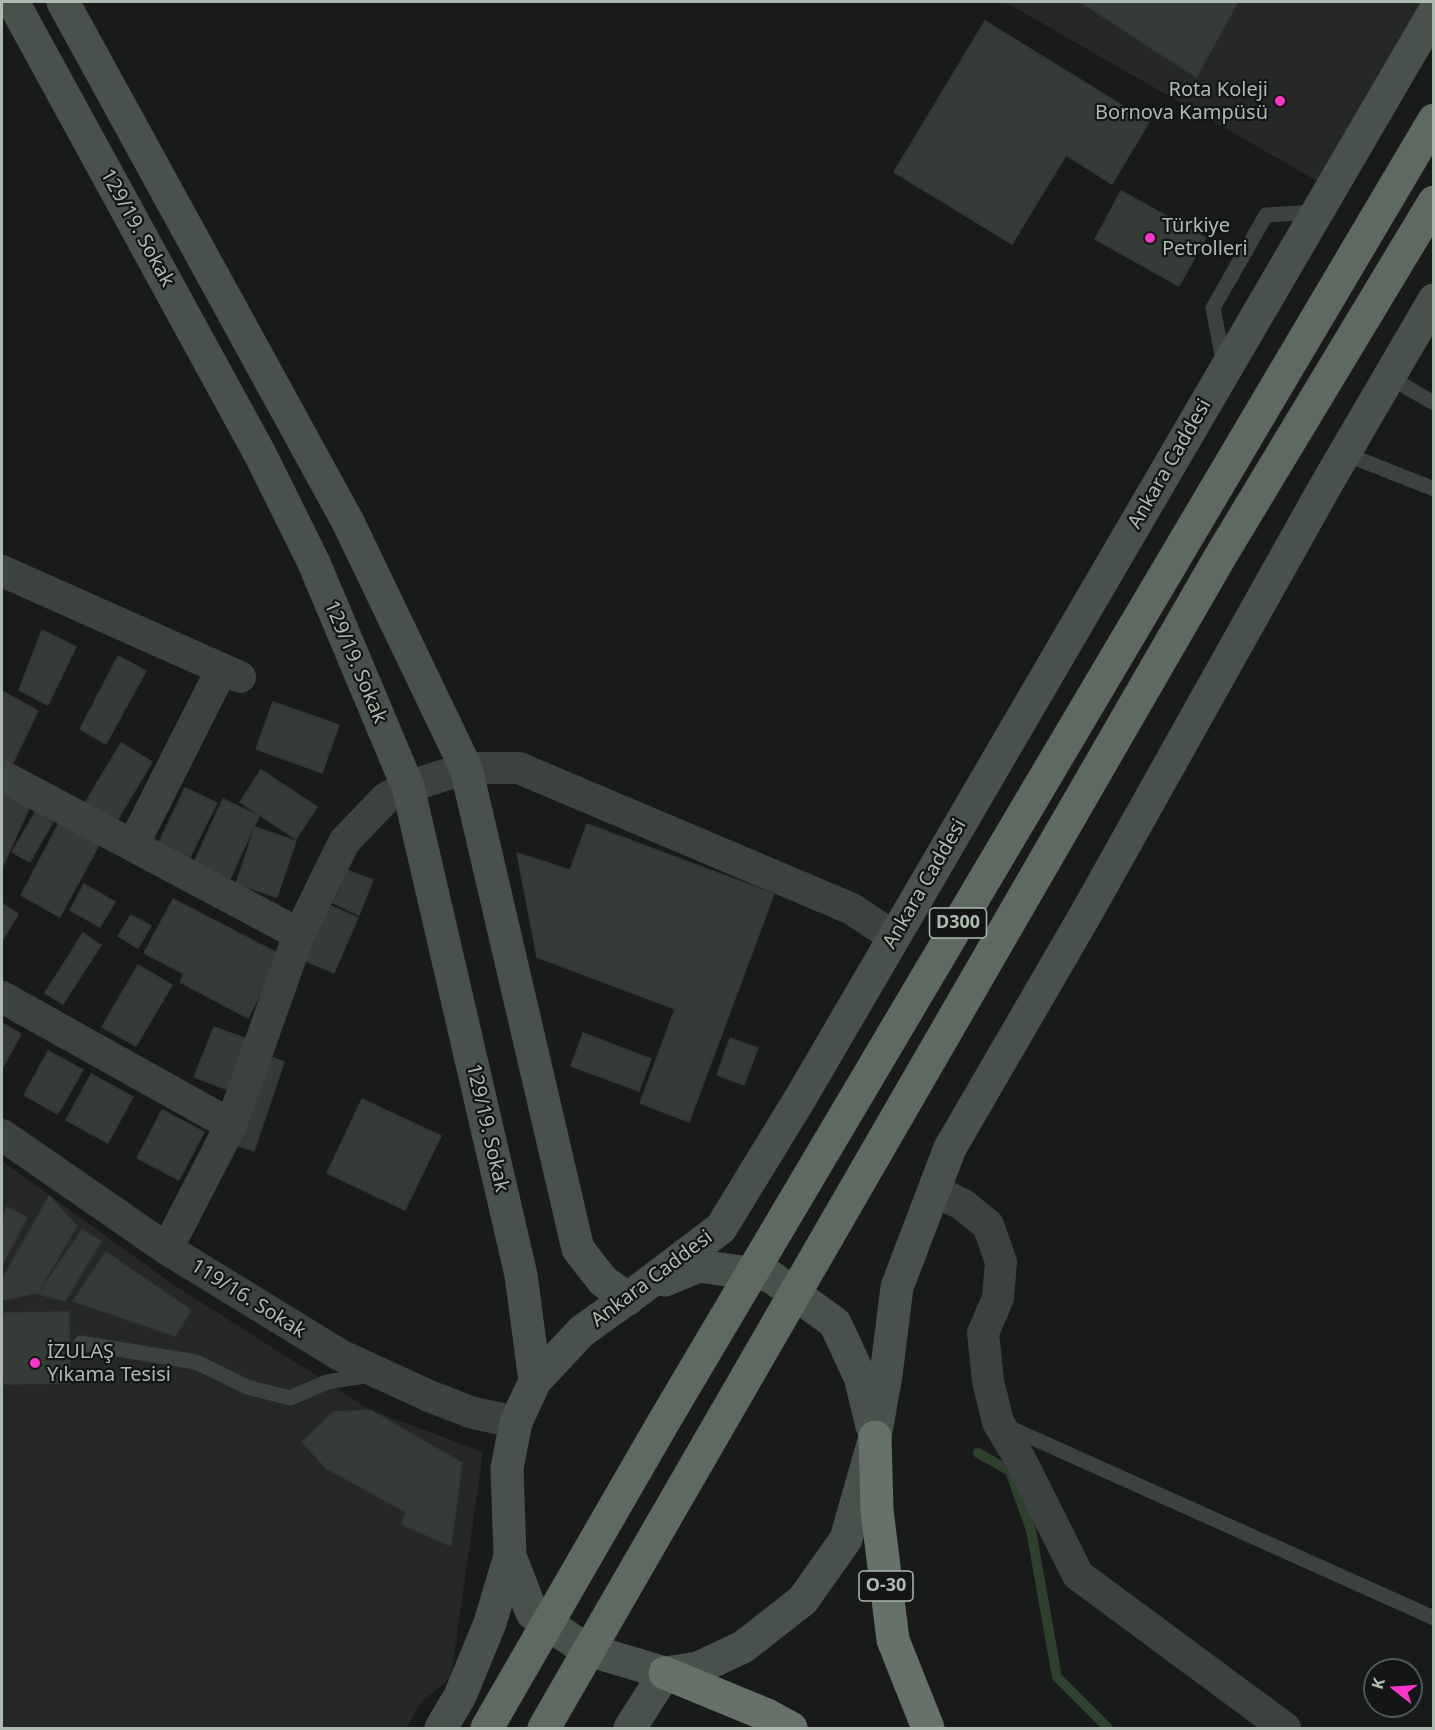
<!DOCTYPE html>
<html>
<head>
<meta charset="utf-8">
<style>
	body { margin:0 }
	#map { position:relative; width:1435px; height:1730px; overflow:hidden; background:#191b1a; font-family:"Noto Sans",sans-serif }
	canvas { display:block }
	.frame { position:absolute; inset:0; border:3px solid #abbbaf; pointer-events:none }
	.north { position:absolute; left:1363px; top:1658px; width:60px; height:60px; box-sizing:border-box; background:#141615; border:2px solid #505853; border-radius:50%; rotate:287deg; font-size:16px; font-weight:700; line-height:24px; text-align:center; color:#abbbaf }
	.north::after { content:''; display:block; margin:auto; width:21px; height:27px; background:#f835c9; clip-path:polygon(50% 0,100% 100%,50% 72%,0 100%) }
</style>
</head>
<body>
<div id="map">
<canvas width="1435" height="1730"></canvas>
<div class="frame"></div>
<div class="north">K</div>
</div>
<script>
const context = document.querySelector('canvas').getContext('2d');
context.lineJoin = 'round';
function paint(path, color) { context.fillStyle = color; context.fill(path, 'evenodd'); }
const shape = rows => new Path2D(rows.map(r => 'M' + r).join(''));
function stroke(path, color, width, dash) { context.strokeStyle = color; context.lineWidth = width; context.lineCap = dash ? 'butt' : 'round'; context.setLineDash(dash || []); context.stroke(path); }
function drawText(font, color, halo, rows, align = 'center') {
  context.font = font + ' "Noto Sans",sans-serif'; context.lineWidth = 4.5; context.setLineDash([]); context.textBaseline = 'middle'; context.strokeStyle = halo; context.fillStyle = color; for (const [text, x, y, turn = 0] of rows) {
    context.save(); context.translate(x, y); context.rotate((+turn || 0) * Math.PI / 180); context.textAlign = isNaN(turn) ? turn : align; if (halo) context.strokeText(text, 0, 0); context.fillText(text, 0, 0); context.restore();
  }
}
paint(shape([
	[1005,2,1433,2,1331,189],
	[2,1161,171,1283,370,1410,483,1452,451,1677,422,1702,406,1728,2,1728]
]), '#252827');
stroke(shape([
	[978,1453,1010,1471,1031,1530,1057,1677,1108,1728]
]), '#2e402e', 10);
const building = shape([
	[1081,2,1238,2,1196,77,1081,2],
	[985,21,1149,122,1112,184,1066,155,1012,244,894,172,985,21],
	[1121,191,1206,238,1179,286,1095,239,1121,191],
	[42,630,76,647,48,705,19,690,42,630],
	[118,656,146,671,106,744,80,729,118,656],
	[2,691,38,711,9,771,2,767,2,691],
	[273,702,339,725,322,773,256,749,273,702],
	[121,743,152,762,116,822,85,803,121,743],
	[261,770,317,807,296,839,240,802,261,770],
	[185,788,217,803,190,857,159,842,185,788],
	[2,793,30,806,2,868,2,793],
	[223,799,259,816,230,879,194,862,223,799],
	[36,811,53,822,30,862,12,852,36,811],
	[59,823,99,845,60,917,21,895,59,823],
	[587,824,774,894,689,1122,640,1103,675,1009,537,957,517,853,570,870,587,824],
	[255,827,296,841,277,897,236,884,255,827],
	[347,870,373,880,359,915,333,903,347,870],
	[84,884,115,902,100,927,70,910,84,884],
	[173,899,281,955,248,1018,180,982,184,974,144,953,173,899],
	[2,904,18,914,2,941,2,904],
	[329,905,358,918,334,973,304,960,329,905],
	[131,915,151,926,138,948,118,936,131,915],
	[83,933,101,945,63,1004,45,993,83,933],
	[138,965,172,985,136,1046,102,1027,138,965],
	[2,1023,21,1034,2,1069,2,1023],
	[214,1027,250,1040,231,1091,194,1077,214,1027],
	[583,1033,651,1059,639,1091,571,1066,583,1033],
	[730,1038,758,1048,744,1085,717,1075,730,1038],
	[48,1051,83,1070,58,1114,24,1095,48,1051],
	[266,1055,284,1062,254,1151,235,1145,266,1055],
	[91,1074,133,1097,108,1143,66,1120,91,1074],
	[362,1099,441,1136,405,1210,327,1173,362,1099],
	[162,1110,204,1132,179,1180,137,1158,162,1110],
	[49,1196,77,1226,37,1293,2,1300,2,1280,49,1196],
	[7,1207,27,1218,2,1265,2,1217,7,1207],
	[82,1230,101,1241,65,1301,38,1294,82,1230],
	[106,1252,191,1310,175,1336,73,1301,106,1252],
	[69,1312,70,1383,2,1384,2,1313,69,1312],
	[370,1410,462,1463,451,1546,401,1524,406,1512,326,1468,302,1442,334,1412,370,1410]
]);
paint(building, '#363a38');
stroke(building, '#333736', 1.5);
stroke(shape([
	[1224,365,1213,308,1266,215,1317,212],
	[1389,377,1434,403],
	[1344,461,1348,455,1434,489],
	[81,1343,196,1362,247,1387,290,1398,327,1382,370,1375],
	[1006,1426,1434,1618]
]), '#3c423f', 15);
stroke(shape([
	[2,571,240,677],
	[2,776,299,934],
	[133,845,222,669],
	[2,997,231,1125],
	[2,1135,167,1249,340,1355,429,1396,473,1413,516,1422],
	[934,1191,962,1204,988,1225,1001,1262,998,1298,983,1333,988,1381,998,1422,1020,1459,1078,1575,1285,1728],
	[167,1249,231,1125,299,934,344,842,386,798,408,787,466,768,519,768,852,909,894,937]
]), '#3c423f', 32);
stroke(shape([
	[13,2,260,454,314,563,408,787,521,1275,535,1381],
	[63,2,348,522,466,768,578,1249,603,1281,628,1299],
	[665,1280,699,1266,770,1276,835,1323,860,1377,872,1426],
	[510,1556,532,1613,585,1649,665,1673,698,1668,743,1647,803,1600,846,1539,875,1437,886,1375,897,1287,950,1148,1087,912,1326,485,1434,300],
	[441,1728,460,1696,490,1623,510,1556,507,1468,516,1422,535,1381,582,1331,638,1291,721,1228,801,1097,1434,12],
	[630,1728,665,1673]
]), '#48514b', 33);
stroke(shape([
	[875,1437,877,1510,893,1640,928,1728],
	[665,1673,767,1715,791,1728]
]), '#667269', 33);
stroke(shape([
	[487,1728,663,1423,1434,120],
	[544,1728,1220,557,1434,202]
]), '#5e6961', 33);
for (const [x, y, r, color] of [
	[1280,101,6,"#f835c9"],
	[1150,238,6,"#f835c9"],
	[35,1363,6,"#f835c9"]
]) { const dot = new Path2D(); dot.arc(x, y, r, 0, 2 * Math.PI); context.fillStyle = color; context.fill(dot); stroke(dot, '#141615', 2); }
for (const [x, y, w] of [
	[958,923,57],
	[886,1586,54]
]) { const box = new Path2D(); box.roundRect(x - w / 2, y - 15, w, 30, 4.5); context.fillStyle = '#141615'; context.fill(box); stroke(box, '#abbbaf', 1.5); }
drawText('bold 18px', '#abbbaf', null, [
	["D300",958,923],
	["O-30",886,1586]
]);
drawText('20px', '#abbbaf', '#141615', [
	["Rota Koleji",1268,90,"right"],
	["Bornova Kampüsü",1268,113,"right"],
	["Türkiye",1162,226],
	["Petrolleri",1162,249],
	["İZULAŞ",47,1352],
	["Yıkama Tesisi",47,1375]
], 'left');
drawText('20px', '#abbbaf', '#141615', [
	["129/19. Sokak",137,228,61],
	["Ankara Caddesi",1170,464,-60],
	["129/19. Sokak",355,662,67],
	["Ankara Caddesi",925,884,-60],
	["129/19. Sokak",487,1128,77],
	["Ankara Caddesi",652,1279,-37],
	["119/16. Sokak",248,1299,32]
]);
</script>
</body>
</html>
